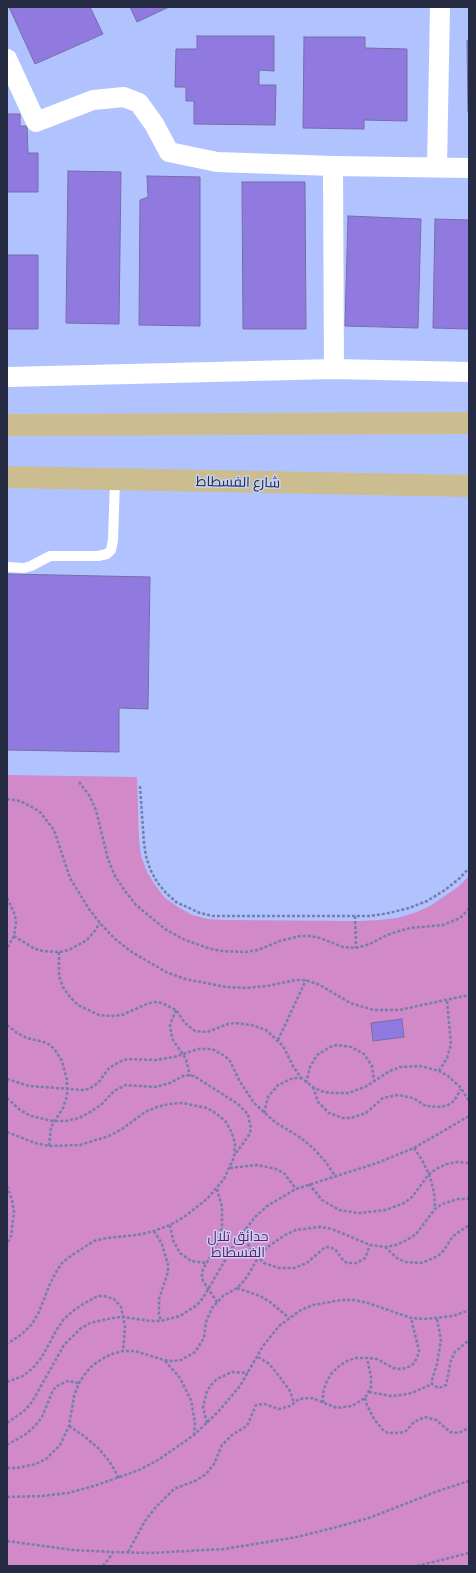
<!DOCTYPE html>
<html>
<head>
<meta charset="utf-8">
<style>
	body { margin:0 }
	#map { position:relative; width:476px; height:1573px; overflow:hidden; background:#b1c3fe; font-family:"Exo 2",sans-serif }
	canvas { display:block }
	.frame { position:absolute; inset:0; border:8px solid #252b42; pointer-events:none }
</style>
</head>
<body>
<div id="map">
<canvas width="476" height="1573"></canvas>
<div class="frame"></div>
</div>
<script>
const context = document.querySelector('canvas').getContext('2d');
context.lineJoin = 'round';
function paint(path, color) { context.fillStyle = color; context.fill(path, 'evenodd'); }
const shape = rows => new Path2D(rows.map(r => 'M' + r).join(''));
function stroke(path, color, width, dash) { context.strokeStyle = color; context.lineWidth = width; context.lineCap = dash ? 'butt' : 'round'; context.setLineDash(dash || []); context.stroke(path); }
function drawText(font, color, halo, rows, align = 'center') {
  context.font = font + ' "Exo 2",Cairo,sans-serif'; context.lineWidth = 3; context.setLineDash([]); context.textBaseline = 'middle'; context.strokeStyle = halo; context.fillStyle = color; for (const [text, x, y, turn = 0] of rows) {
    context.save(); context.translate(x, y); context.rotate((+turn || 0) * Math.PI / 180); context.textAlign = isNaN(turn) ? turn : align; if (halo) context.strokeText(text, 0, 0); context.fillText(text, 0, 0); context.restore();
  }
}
paint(shape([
	[7,775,137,777,139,841,141,856,147,872,155,885,165,898,178,907,192,915,208,919,224,920,360,921,379,920,397,918,414,913,430,906,458,887,469,876,469,1566,7,1566]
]), '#d189c8');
const building = shape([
	[9,7,90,7,103,34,35,64,9,7],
	[130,7,169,7,137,22,130,7],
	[197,36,274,36,274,71,259,70,259,85,276,85,275,125,194,124,194,101,186,101,186,87,175,87,176,49,197,49,197,36],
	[304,37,365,37,365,48,407,49,407,121,364,120,364,129,303,128,304,37],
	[467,41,469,41,469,112,468,112,467,41],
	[7,114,20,114,20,126,27,126,28,153,38,153,38,192,7,192,7,114],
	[68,171,121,172,119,324,66,323,68,171],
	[147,176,200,177,200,326,139,325,140,200,148,197,147,176],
	[242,182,305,182,306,329,243,329,242,182],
	[348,216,421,219,418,328,345,326,348,216],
	[435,219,469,220,469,329,433,328,435,219],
	[7,255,38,255,38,329,7,329,7,255],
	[7,574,150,577,148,709,119,708,119,752,7,750,7,574],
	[402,1019,404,1037,373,1041,371,1023,402,1019]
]);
paint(building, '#907adf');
stroke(building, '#776da5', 1);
stroke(shape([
	[79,782,89,795,96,810,108,859,115,876,125,891,136,905,165,929,185,940,208,948,220,951,246,952,258,950,280,941,300,936,310,936,320,938,343,947,356,948,370,944,387,935,399,931,410,928,443,925,460,918,469,909],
	[140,786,144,843,146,856,150,869,157,882,166,893,176,902,200,913,213,916,370,916,389,913,409,908,427,901,445,890,460,878,469,868],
	[7,799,20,801,30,806,40,812,54,830,70,878,89,909,100,923,114,938,130,951,166,972,185,979,226,987,246,988,267,986,296,980,306,980,320,985,350,1003,374,1010,399,1010,469,995],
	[7,898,15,915,16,923,14,936,7,948],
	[355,916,356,948],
	[14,936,35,949,43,951,59,952,69,950,87,940,94,932,100,923],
	[59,952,59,976,63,987,70,997,78,1005,99,1015,111,1016,122,1015,147,1004,154,1002,162,1003,176,1010,185,1023,195,1031,207,1032,228,1024,236,1023,251,1025,266,1030,283,1046,293,1066,301,1078,313,1087,321,1091,330,1093,348,1093,365,1087,390,1071,400,1067,420,1066,439,1071,448,1076,461,1088,469,1101],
	[176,1010,170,1025,171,1033,173,1040,186,1059,190,1076],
	[7,1025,17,1033,27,1038,44,1042,50,1045,55,1050,62,1061,67,1080,67,1096,63,1108,51,1127,49,1146],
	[278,1040,306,980],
	[439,1071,447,1058,451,1044,447,1001],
	[7,1079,29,1086,83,1090,89,1089,98,1083,109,1068,121,1061,128,1059,156,1060,174,1057,198,1049,212,1049,225,1056,230,1061,239,1080,254,1103,275,1122,301,1138,314,1149,326,1162,335,1176],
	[306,1083,310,1067,317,1055,330,1047,337,1045,351,1047,364,1054,372,1066,374,1080],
	[313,1087,318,1102,329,1113,343,1118,351,1118,366,1113,383,1098,398,1095,413,1098,426,1106,441,1107,448,1105,454,1101,461,1089],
	[7,1098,20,1110,31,1116,53,1121,66,1121,79,1118,90,1112,101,1105,114,1091,126,1085,155,1087,170,1083,185,1075,194,1076,238,1104,248,1114,251,1129,249,1135,234,1156],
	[264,1113,268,1097,278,1085,293,1078,301,1078],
	[7,1132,35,1143,49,1146,80,1145,109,1136,122,1129,145,1112,157,1107,169,1104,182,1103,207,1108,217,1114,226,1122,232,1133,235,1144,234,1157,224,1179,207,1199,184,1217,170,1225,154,1231,137,1235,107,1238,94,1241,72,1255,62,1263,55,1274,49,1286,39,1312,32,1324,22,1334,7,1344],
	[414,1148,422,1160,429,1174,434,1192,435,1209],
	[230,1168,257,1165,276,1169,284,1173,296,1189],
	[309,1184,322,1200,339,1210,359,1213,386,1210,404,1203,412,1197,429,1174,438,1168,447,1164,457,1162,469,1163],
	[7,1186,12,1200,14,1212,11,1236,7,1245],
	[217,1189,222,1207,222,1228,216,1247,203,1269,202,1275,203,1281,217,1302],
	[170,1225,173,1240,180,1253,191,1261,206,1263],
	[245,1229,247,1242,253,1253,264,1263,279,1268,294,1268,302,1265,308,1262,324,1248,328,1247,335,1249,343,1260,347,1263,357,1263,365,1258,370,1245],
	[154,1231,162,1244,168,1265,168,1272,159,1299,159,1314,161,1321],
	[385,1247,397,1258,405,1262,422,1263,438,1256,444,1250,453,1236,469,1225],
	[237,1288,260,1296,270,1302,289,1318],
	[437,1319,441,1340,437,1364,432,1380,432,1384,435,1386,439,1388,446,1385,451,1360,455,1352,469,1340],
	[258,1357,268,1363,276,1372,290,1391,294,1403],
	[165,1361,180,1378,191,1400,195,1423,194,1435],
	[7,1382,23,1376,33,1368,42,1357,57,1329,64,1319,73,1311,83,1304,98,1296,104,1296,114,1299,121,1307,125,1326,123,1351],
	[369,1392,391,1396,402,1395,412,1393,432,1384],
	[365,1398,367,1405,374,1419,383,1430,388,1433,400,1433,406,1431,414,1422,425,1417,436,1420,450,1432,458,1433,469,1428],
	[323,1403,323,1393,326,1383,331,1374,338,1367,347,1361,356,1358,367,1358,377,1359,393,1368,399,1369,407,1368,413,1364,417,1358,419,1351,411,1318],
	[7,1423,24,1411,32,1402,64,1345,80,1329,90,1323,112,1318,123,1317,151,1321,161,1321,180,1316,197,1305,203,1298,235,1243,255,1217,267,1206,296,1189,377,1163,414,1148,469,1116],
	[207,1423,203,1407,207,1391,211,1385,217,1379,232,1372,248,1373],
	[69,1426,84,1436,98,1448,110,1462,119,1478],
	[7,1445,26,1434,35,1426,42,1417,53,1390,57,1386,67,1381,79,1383],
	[7,1468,17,1468,36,1464,46,1459,60,1445,69,1426,74,1396,79,1383,85,1374,93,1365,102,1359,112,1354,123,1351,135,1351,164,1360,172,1361,181,1360,195,1352,204,1338,206,1322,212,1308,223,1296,237,1288,243,1282,248,1275,258,1258,266,1248,285,1235,296,1230,320,1227,332,1229,370,1245,385,1247,396,1245,407,1240,416,1234,435,1209,442,1204,458,1199,469,1199],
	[7,1497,42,1496,68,1493,94,1486,139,1470,158,1460,194,1435,218,1412,240,1386,263,1346,279,1326,301,1310,313,1305,341,1300,354,1300,368,1303,411,1318,424,1319,453,1316,469,1310],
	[7,1541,73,1550,113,1552,150,1553,224,1549,297,1537,333,1528,369,1518,438,1491,469,1481],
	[128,1552,145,1521,156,1507,174,1489,195,1481,206,1474,214,1464,222,1445,232,1435,247,1426,256,1405,264,1404,279,1409,290,1406,299,1399,312,1398,337,1408,352,1406,365,1398,371,1387,371,1377,367,1358],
	[103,1566,113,1553],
	[417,1566,469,1553]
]), '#737faa', 2.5, [3, 2]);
stroke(shape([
	[7,567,24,568,31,566,50,556,98,556,107,554,111,550,113,540,115,480]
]), '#fff', 10);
stroke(shape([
	[7,59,36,122,93,100,124,97,139,103,154,124,169,152,217,162,333,166,469,168],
	[333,166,334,369],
	[437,167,440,7],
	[7,377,334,369,469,372]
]), '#fff', 20);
stroke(shape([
	[7,425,469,423],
	[7,477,469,486]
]), '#cbbd90', 22);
drawText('14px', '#252b42', '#c6d1f5', [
	["شارع الفسطاط",238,482,1]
]);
drawText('14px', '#681861', '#c6d1f5', [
	["حدائق تلال",238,1236],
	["الفسطاط",238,1252]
]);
</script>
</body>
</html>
